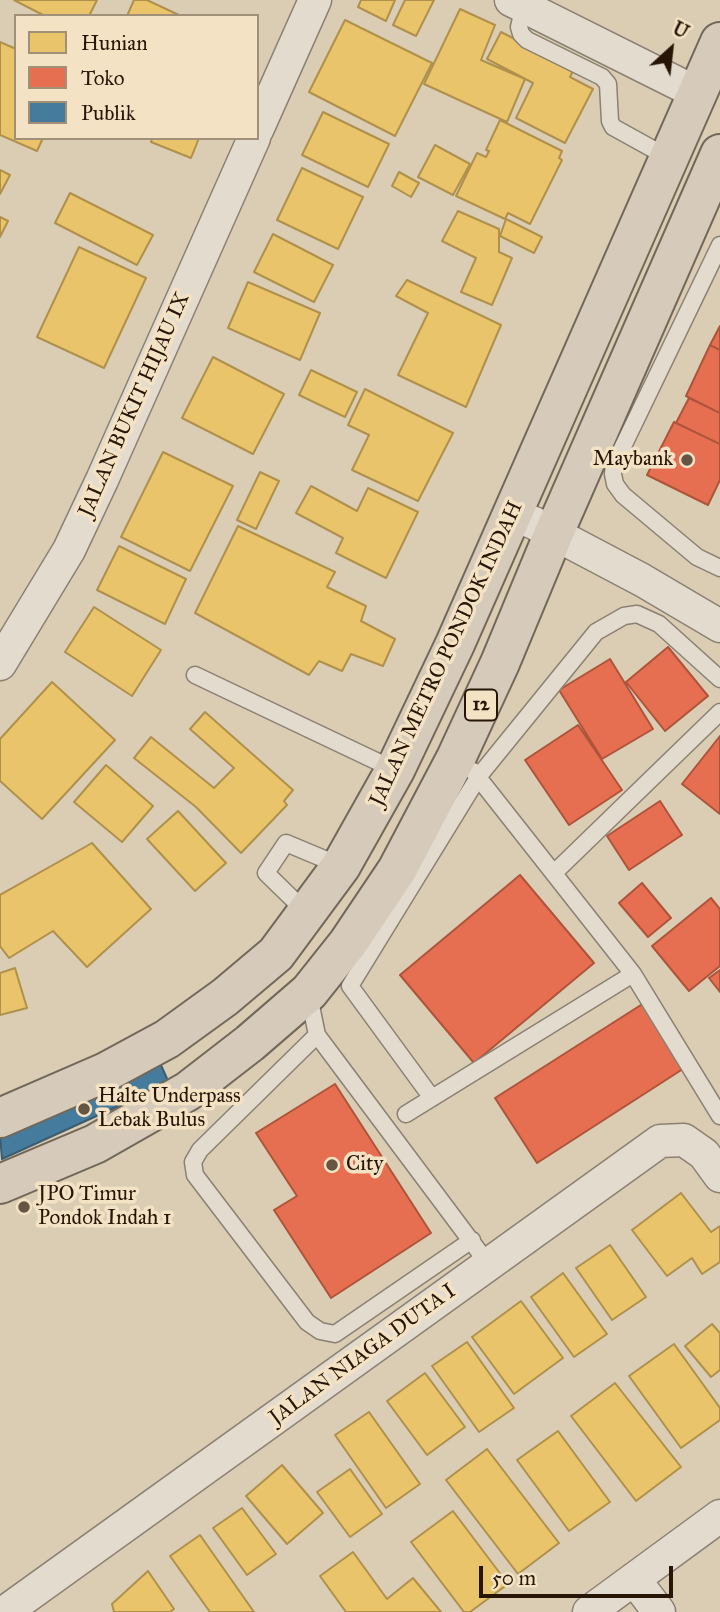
<!DOCTYPE html>
<html>
<head>
<meta charset="utf-8">
<style>
	body { margin:0 }
	#map { position:relative; width:720px; height:1612px; overflow:hidden; background:#dbcdb3; font-family:"IM FELL Great Primer",serif }
	canvas { display:block }
	.legend { position:absolute; left:14px; top:14px; width:245px; height:126px; box-sizing:border-box; background:#f3e2c3; border:2px solid #a19078; margin:0; padding:9px 12px; list-style:none; font-size:21px; color:#271507 }
	.legend li { display:flex; align-items:center; gap:14px; height:35px }
	.legend b { width:35px; border:2px solid #a19078 }
	.north { position:absolute; left:636px; top:14px; width:70px; height:70px; -webkit-text-stroke:5px #f3e2c3; paint-order:stroke; rotate:27deg; font-size:19px; font-weight:700; line-height:28px; text-align:center; color:#271507 }
	.north::after { content:''; display:block; margin:auto; width:24px; height:32px; background:#271507; clip-path:polygon(50% 0,100% 100%,50% 72%,0 100%) }
	.scale { position:absolute; left:479px; top:1566px; width:194px; height:32px; box-sizing:border-box; border:4px solid #271507; border-top:0; padding-left:9px; font-size:21px; line-height:24px; white-space:nowrap; color:#271507; -webkit-text-stroke:5px #f3e2c3; paint-order:stroke }
</style>
</head>
<body>
<div id="map">
<canvas width="720" height="1612"></canvas>
<ul class="legend">
<li><b style="height:19px;background:#e9c46a"></b>Hunian</li>
<li><b style="height:19px;background:#e76f51"></b>Toko</li>
<li><b style="height:19px;background:#457b9d"></b>Publik</li>
</ul>
<div class="north">U</div>
<div class="scale">50 m</div>
</div>
<script>
const context = document.querySelector('canvas').getContext('2d');
context.lineJoin = 'round';
function paint(path, color) { context.fillStyle = color; context.fill(path, 'evenodd'); }
const shape = rows => new Path2D(rows.map(r => 'M' + r).join(''));
function stroke(path, color, width, dash) { context.strokeStyle = color; context.lineWidth = width; context.lineCap = dash ? 'butt' : 'round'; context.setLineDash(dash || []); context.stroke(path); }
function drawText(font, color, halo, rows, align = 'center') {
  context.font = font + ' "IM FELL Great Primer",serif'; context.lineWidth = 7; context.setLineDash([]); context.textBaseline = 'middle'; context.strokeStyle = halo; context.fillStyle = color; for (const [text, x, y, turn = 0] of rows) {
    context.save(); context.translate(x, y); context.rotate((+turn || 0) * Math.PI / 180); context.textAlign = isNaN(turn) ? turn : align; if (halo) context.strokeText(text, 0, 0); context.fillText(text, 0, 0); context.restore();
  }
}
const homes = shape([
	[14,0,97,0,89,16,45,16,14,0],
	[134,0,147,0,181,16,127,16,134,0],
	[361,0,395,0,386,21,358,7,361,0],
	[405,0,434,0,416,36,393,25,405,0],
	[460,9,495,25,481,60,525,79,507,122,424,84,460,9],
	[345,20,432,63,395,136,309,92,345,20],
	[501,32,574,69,570,77,593,89,565,143,516,118,533,83,487,59,501,32],
	[0,42,16,49,16,138,43,138,37,151,0,135,0,42],
	[323,112,389,144,368,187,302,155,323,112],
	[500,120,562,151,559,158,562,160,530,224,508,213,505,219,456,196,477,153,486,157,489,151,486,150,500,120],
	[152,138,199,138,191,158,151,142,152,138],
	[435,145,470,164,453,195,418,177,435,145],
	[302,168,363,197,338,249,277,220,302,168],
	[0,170,10,175,0,194,0,170],
	[399,172,419,183,411,197,392,186,399,172],
	[70,193,153,235,137,265,55,223,70,193],
	[458,211,499,229,499,252,512,258,492,305,461,292,476,258,442,241,458,211],
	[0,217,8,221,0,237,0,217],
	[506,219,542,237,534,253,500,236,506,219],
	[273,234,333,265,314,302,254,272,273,234],
	[79,247,146,278,104,368,37,337,79,247],
	[407,280,501,325,466,407,398,375,428,313,396,296,407,280],
	[248,282,320,313,300,360,228,328,248,282],
	[213,357,284,394,253,454,182,418,213,357],
	[311,370,357,392,345,417,299,395,311,370],
	[365,389,453,433,418,501,352,470,369,435,348,425,365,389],
	[163,452,233,486,190,571,121,537,163,452],
	[260,472,279,481,256,529,237,520,260,472],
	[311,486,357,511,368,488,418,512,386,578,336,553,343,538,296,513,311,486],
	[238,526,335,572,327,587,366,606,361,621,395,639,383,666,351,654,342,671,319,661,309,675,195,613,238,526],
	[119,546,186,579,165,624,97,590,119,546],
	[94,607,161,650,132,696,65,652,94,607],
	[52,682,115,740,42,819,0,781,0,739,52,682],
	[205,712,293,790,284,801,287,805,241,853,196,807,134,758,151,737,214,788,234,768,190,729,205,712],
	[106,765,153,806,122,842,74,802,106,765],
	[178,811,226,863,195,891,147,839,178,811],
	[92,843,151,909,87,967,53,931,9,958,0,946,0,895,92,843],
	[15,968,27,1008,0,1015,0,973,15,968],
	[681,1193,711,1232,720,1226,720,1262,702,1274,692,1258,667,1276,632,1230,681,1193],
	[610,1245,646,1297,612,1320,576,1268,610,1245],
	[563,1273,607,1334,574,1357,531,1297,563,1273],
	[521,1301,563,1358,514,1394,472,1337,521,1301],
	[712,1324,720,1333,720,1370,711,1377,685,1346,712,1324],
	[467,1342,514,1408,479,1432,432,1366,467,1342],
	[674,1344,720,1408,720,1420,681,1448,629,1376,674,1344],
	[425,1373,465,1427,427,1455,387,1401,425,1373],
	[615,1383,681,1467,636,1501,571,1416,615,1383],
	[369,1412,420,1484,386,1508,335,1435,369,1412],
	[558,1431,610,1502,569,1531,517,1460,558,1431],
	[487,1449,559,1543,518,1574,446,1480,487,1449],
	[282,1465,323,1513,287,1544,246,1496,282,1465],
	[350,1469,382,1514,350,1537,317,1492,350,1469],
	[242,1508,276,1554,247,1575,213,1528,242,1508],
	[453,1511,508,1584,470,1612,464,1612,411,1542,453,1511],
	[200,1535,254,1612,210,1612,170,1556,200,1535],
	[353,1552,387,1599,413,1578,441,1612,346,1612,320,1576,353,1552],
	[148,1571,174,1609,170,1612,114,1612,112,1604,148,1571]
]);
paint(homes, '#e9c46a');
stroke(homes, '#af904c', 2);
const shops = shape([
	[720,326,720,350,710,345,720,326],
	[710,345,720,350,720,413,686,396,710,345],
	[689,398,720,413,720,444,676,423,689,398],
	[674,422,720,444,720,480,708,505,647,475,674,422],
	[668,647,708,696,665,731,626,682,668,647],
	[610,659,653,729,602,759,559,690,610,659],
	[578,725,622,790,569,825,525,760,578,725],
	[720,736,720,814,682,784,720,736],
	[660,801,682,835,629,870,607,836,660,801],
	[520,875,594,963,474,1063,400,975,520,875],
	[642,883,671,918,648,937,619,903,642,883],
	[711,898,720,909,720,966,689,991,652,946,711,898],
	[720,970,720,992,709,978,720,970],
	[644,1003,686,1067,537,1163,495,1098,644,1003],
	[335,1084,431,1233,331,1298,274,1210,297,1196,256,1133,335,1084]
]);
paint(shops, '#e76f51');
stroke(shops, '#ad543b', 2);
const public = shape([
	[160,1063,169,1083,2,1159,0,1136,160,1063]
]);
paint(public, '#457b9d');
stroke(public, '#3c5c70', 2);
const service = shape([
	[524,6,519,27,521,34,527,40,602,77,608,84,610,121,613,127,669,158],
	[720,245,614,465,613,474,615,484,623,495,697,557,720,568],
	[195,675,395,770],
	[473,771,633,974,720,1116],
	[554,873,720,712],
	[308,914,266,873,286,843,341,866],
	[309,996,317,1035,489,1265],
	[317,1035,200,1150,193,1162,195,1175,307,1322,320,1331,335,1334,472,1240],
	[432,1098,350,986,479,776,596,632,624,616,637,614,659,624,720,679],
	[406,1114,633,974]
]);
const minor = shape([
	[511,0,697,93],
	[257,130,315,0],
	[513,515,534,523,642,580,720,626],
	[0,664,69,550,102,480,254,138],
	[634,1579,659,1612],
	[5,1612,660,1141,684,1140,704,1154,720,1176],
	[589,1612,720,1516]
]);
const trunk = shape([
	[0,1118,106,1072,167,1039,225,997,276,954,341,866,395,770,455,644,720,42],
	[0,1184,95,1144,188,1091,250,1043,309,992,348,943,397,870,456,758,500,663,554,533,720,154]
]);
stroke(service, '#8b8172', 19);
stroke(minor, '#8b8172', 35);
stroke(trunk, '#72685a', 42);
stroke(service, '#e2dbce', 16);
stroke(minor, '#e2dbce', 32);
stroke(trunk, '#d6cbba', 38);
for (const [x, y, r, color] of [
	[687,460,7,"#665543"],
	[84,1109,7,"#665543"],
	[332,1165,7,"#665543"],
	[24,1207,7,"#665543"]
]) { const dot = new Path2D(); dot.arc(x, y, r, 0, 2 * Math.PI); context.fillStyle = color; context.fill(dot); stroke(dot, '#f3e2c3', 2.5); }
for (const [x, y, w] of [
	[481,705,32]
]) { const box = new Path2D(); box.roundRect(x - w / 2, y - 15.5, w, 31, 5); context.fillStyle = '#f3e2c3'; context.fill(box); stroke(box, '#271507', 2); }
drawText('bold 19px', '#271507', null, [
	["12",481,705]
]);
drawText('21px', '#271507', '#f3e2c3', [
	["JALAN BUKIT HIJAU IX",135,405,-66],
	["JALAN METRO PONDOK INDAH",447,654,-65],
	["JALAN NIAGA DUTA I",363,1355,-36]
]);
drawText('21px', '#271507', '#f3e2c3', [
	["Maybank",673,460,"right"],
	["Halte Underpass",98,1097],
	["Lebak Bulus",98,1121],
	["City",346,1165],
	["JPO Timur",38,1195],
	["Pondok Indah 1",38,1219]
], 'left');
</script>
</body>
</html>
